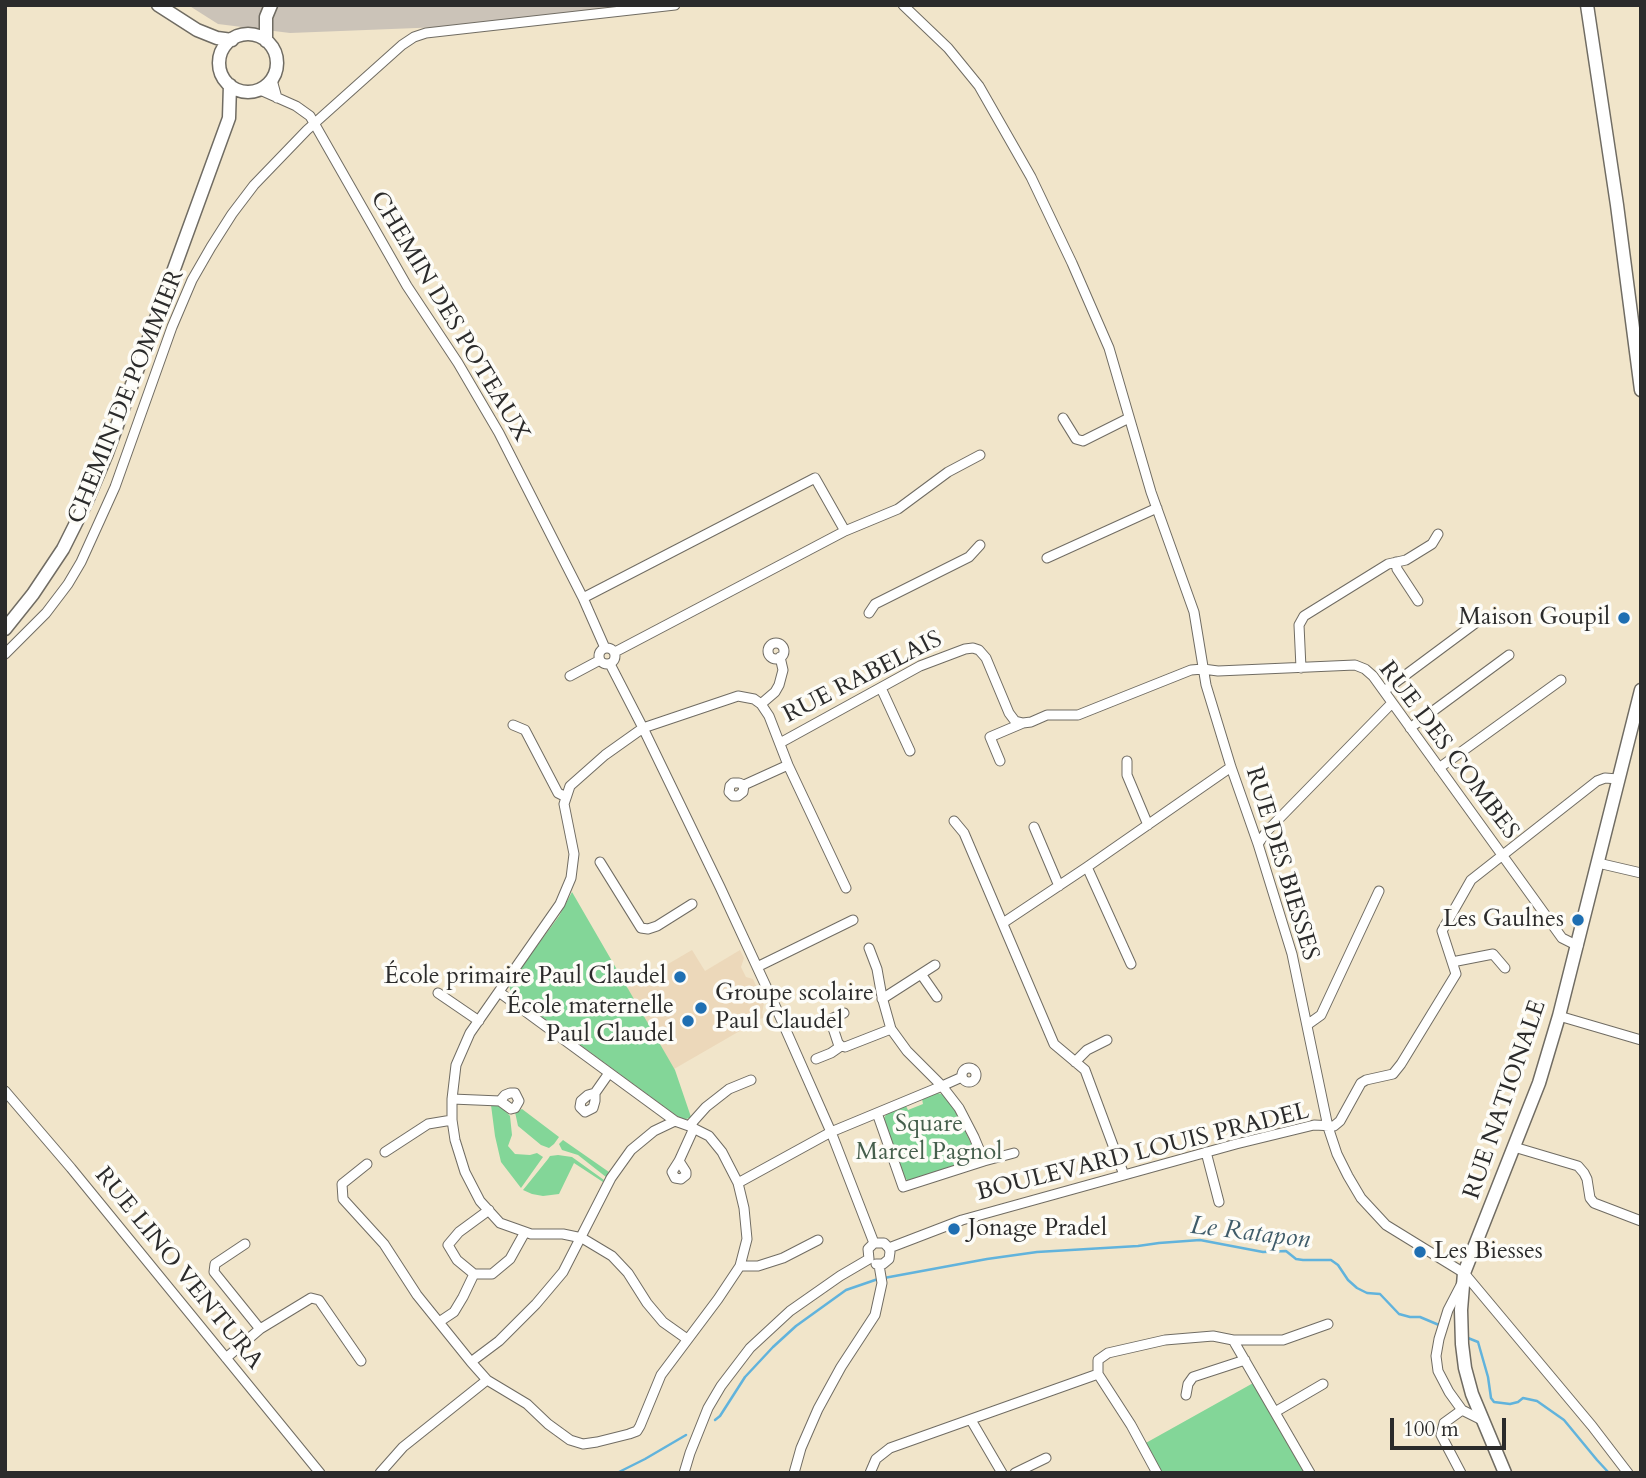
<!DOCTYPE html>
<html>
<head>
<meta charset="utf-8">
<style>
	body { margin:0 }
	#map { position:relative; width:1646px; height:1478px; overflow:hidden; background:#f1e5ca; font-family:Cardo,serif }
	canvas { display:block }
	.frame { position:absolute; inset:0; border:7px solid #2b2b2b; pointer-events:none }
	.scale { position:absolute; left:1390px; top:1418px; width:116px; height:32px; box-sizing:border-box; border:4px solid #2b2b2b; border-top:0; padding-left:9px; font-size:21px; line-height:24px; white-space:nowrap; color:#2b2b2b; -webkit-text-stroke:5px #fdfcf7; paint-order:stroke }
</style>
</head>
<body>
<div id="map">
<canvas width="1646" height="1478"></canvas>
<div class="frame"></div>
<div class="scale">100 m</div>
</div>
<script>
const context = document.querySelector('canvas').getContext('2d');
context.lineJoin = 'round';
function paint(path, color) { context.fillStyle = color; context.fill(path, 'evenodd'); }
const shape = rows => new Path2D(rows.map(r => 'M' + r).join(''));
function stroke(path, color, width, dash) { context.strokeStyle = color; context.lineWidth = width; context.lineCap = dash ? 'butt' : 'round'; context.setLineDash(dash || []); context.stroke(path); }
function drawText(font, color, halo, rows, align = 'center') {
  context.font = font + ' Cardo,serif'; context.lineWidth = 7; context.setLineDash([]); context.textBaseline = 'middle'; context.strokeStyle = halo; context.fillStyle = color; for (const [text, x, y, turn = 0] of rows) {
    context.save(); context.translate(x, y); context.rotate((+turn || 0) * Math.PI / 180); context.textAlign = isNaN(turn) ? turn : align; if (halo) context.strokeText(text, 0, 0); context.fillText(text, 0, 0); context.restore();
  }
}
paint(shape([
	[692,950,705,971,740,950,744,958,741,967,746,977,753,979,764,1003,762,1013,764,1017,674,1069,627,988]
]), '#ecd8ba');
paint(shape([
	[188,5,640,5,442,27,290,33,218,24]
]), '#cbc3b8');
paint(shape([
	[572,892,675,1070,691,1117,684,1120,677,1116,511,994,509,984,559,916],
	[938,1093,944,1095,955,1111,976,1153,971,1162,909,1182,901,1174,884,1118,887,1113,906,1106,908,1110,923,1104,922,1099],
	[499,1104,510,1116,512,1135,508,1146,515,1154,530,1155,537,1153,543,1157,521,1188,501,1162,495,1136,491,1105],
	[522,1109,559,1137,554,1144,549,1148,541,1145,518,1126,515,1112],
	[563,1140,609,1172,606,1177,578,1155,562,1150,559,1144],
	[558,1155,572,1157,604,1180,603,1182,574,1163,559,1194,543,1196,532,1194,523,1190,548,1159,550,1156],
	[1255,1382,1307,1473,1160,1473,1144,1444]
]), '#83d698');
stroke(shape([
	[884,1278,987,1259,1037,1252,1138,1246,1159,1243,1200,1240,1263,1252,1286,1251,1296,1259,1303,1260,1331,1260,1338,1265,1348,1280,1357,1288,1367,1293,1380,1294,1399,1314,1410,1317,1420,1317,1439,1325],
	[1468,1338,1478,1342,1488,1377,1491,1398,1494,1402,1510,1404,1518,1402,1523,1398,1537,1401,1564,1420,1597,1460,1609,1473],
	[715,1420,720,1416,745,1377,773,1347,796,1326,846,1290,878,1279],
	[617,1473,645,1459,686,1435]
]), '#61b3dc', 2.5);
const street = shape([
	[903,5,948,48,979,86,1031,177,1072,263,1109,348,1151,492,1194,612,1206,685,1231,767,1258,844,1292,954,1328,1127,1337,1154,1348,1176,1361,1198,1386,1225,1464,1273,1592,1426,1628,1473],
	[272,80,277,98],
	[260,90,296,106,310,116,407,286,458,363,499,433,583,598,605,648],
	[1063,418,1076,439,1083,441,1129,418],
	[845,531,898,509,948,472,980,455],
	[1047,558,1157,508],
	[1396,562,1397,569,1418,601],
	[583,598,815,478,845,531,615,652],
	[869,613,875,604,969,557,980,545],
	'768 651a8 8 0 1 1 16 0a8 8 0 1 1-16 0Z',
	'599 656a8 8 0 1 1 16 0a8 8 0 1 1-16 0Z',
	[5,654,46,613,68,584,81,562,115,487,172,327,192,280,211,247,232,214,254,185,307,130,402,45,414,37,426,33,675,5],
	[610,664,643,728,720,887,777,1010,831,1132,874,1243],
	[1301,668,1299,625,1304,616,1388,564,1406,560,1432,544,1438,534],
	[570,676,600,660],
	[881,688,910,751],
	[1384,691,1485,616],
	[761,704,775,692,779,685,783,670,780,657],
	[513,725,525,730,558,793,566,797],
	[1410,728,1509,655],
	[780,743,920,666,965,649,973,648,979,650,986,658,1009,713,1015,721,1023,723,1031,722,1047,715,1078,715,1191,670,1203,669,1218,671,1355,665,1365,669,1373,676,1562,938,1578,946],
	[1000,761,990,737,1023,723],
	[1127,761,1127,775,1148,825],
	[1439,768,1561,680],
	[744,785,743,792,738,796,733,796,729,792,730,786,733,783,739,783,744,785,788,765],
	[954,821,964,833,1054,1044,1085,1070,1124,1175],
	[1034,827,1059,886],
	[1258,844,1267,831,1392,703],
	[600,862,641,928,648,929,657,926,692,904],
	[1598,863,1641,873],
	[1087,867,1131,964],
	[1003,923,1087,867,1231,767],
	[1452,962,1493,954,1505,968],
	[757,967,853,920],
	[921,974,937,997],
	[499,992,675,1121],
	[438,993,479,1021],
	[882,999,935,965],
	[844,1013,833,1018,831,1022,838,1043,841,1046,845,1047,891,1029],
	[1559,1016,1641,1040],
	[1307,1025,1321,1015,1379,891],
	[816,1059,831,1053,841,1046],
	[1075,1062,1087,1050,1107,1040],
	'962 1075a7 7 0 1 1 14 0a7 7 0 1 1-14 0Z',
	[5,1091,71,1168,320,1473],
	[595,1093,595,1101,593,1108,585,1112,580,1107,581,1101,588,1095,595,1093,609,1073],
	[452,1099,500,1101,511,1109,515,1108,519,1101,515,1093,510,1093,505,1095,500,1101],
	[877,1113,903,1187,984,1161,974,1137,959,1108,942,1086,962,1077],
	[689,1126,706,1107,729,1089,751,1080],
	[1514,1147,1578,1166,1584,1173,1587,1179,1590,1198,1594,1203,1641,1221],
	[385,1152,428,1124,452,1120],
	[1206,1152,1219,1202],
	[679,1161,686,1172,686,1175,681,1179,675,1178,672,1172,679,1161,694,1128],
	[984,1161,1014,1153],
	[367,1164,342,1184,343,1199,384,1244,417,1295,471,1362,487,1380,527,1404,548,1424,570,1440,583,1444,597,1442,629,1434,637,1431,640,1426,661,1375,718,1299,740,1266,747,1239,744,1208,738,1183,722,1152,709,1136,689,1126,675,1121,654,1131,631,1150,611,1178,563,1272,536,1304,499,1341,471,1362],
	[738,1183,831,1132,942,1086,907,1051,891,1029,882,997,877,969,869,948],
	[489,1210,459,1232,448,1245,457,1260,474,1274,492,1274,510,1259,525,1232],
	[245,1244,215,1264,214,1272,260,1329],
	[889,1248,962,1220,1236,1144,1314,1125,1334,1126,1340,1121,1361,1083,1366,1080,1393,1074,1401,1064,1456,974,1442,931,1471,880,1597,781,1605,778,1618,779],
	[869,1259,868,1249,874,1243,884,1243,889,1248],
	[876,1264,883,1264,889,1259,890,1252,889,1248],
	[740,1266,758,1266,783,1258,818,1240],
	[1461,1285,1448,1310,1439,1339,1436,1356,1438,1371,1449,1392,1462,1410,1482,1420],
	[439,1322,454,1312,463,1297,474,1274],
	[687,1339,663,1322,647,1303,628,1273,612,1256,582,1238,563,1234,531,1234,500,1223,480,1201,465,1172,455,1140,452,1120,452,1099,456,1065,470,1033,560,904,571,878,574,854,564,804,570,786,605,755,643,728,738,696,754,699,761,704,769,716,788,765,846,888],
	[226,1358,260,1329,311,1298,319,1300,361,1361],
	[1098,1374,1098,1360,1108,1353,1165,1340,1213,1336,1233,1340],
	[1098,1374,1131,1425,1157,1473],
	[1186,1395,1188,1384,1193,1377,1245,1360],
	[1275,1412,1323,1384],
	[971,1420,1002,1473],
	[380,1473,403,1447,487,1380],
	[684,1473,690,1453,708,1408,721,1386,750,1348,790,1311,840,1276,869,1259],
	[794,1473,801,1448,818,1409,841,1367,875,1315,882,1283,879,1265],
	[870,1473,876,1459,890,1448,1098,1374],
	[1015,1473,1046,1458],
	[1310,1473,1233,1340,1283,1340,1328,1324],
	[1461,1473,1441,1435,1444,1423,1462,1410]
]);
const secondary = shape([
	[158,5,197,30,217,38,232,40],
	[1587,5,1617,205,1641,390],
	'219 63a29 29 0 1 1 58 0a29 29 0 1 1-58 0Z',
	[266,41,266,17,271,5],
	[5,629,33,594,63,549,86,503,107,453,229,118,230,85],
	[1505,1473,1472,1394,1465,1368,1462,1344,1461,1310,1464,1273,1539,1083,1559,1016,1641,690]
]);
stroke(street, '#706c63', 11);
stroke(secondary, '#706c63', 15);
stroke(street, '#fff', 9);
stroke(secondary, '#fff', 12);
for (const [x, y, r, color] of [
	[1624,618,7,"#1f6fb2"],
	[1578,920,7,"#1f6fb2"],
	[680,977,7,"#1f6fb2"],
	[701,1008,7,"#1f6fb2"],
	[688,1021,7,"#1f6fb2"],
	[954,1229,7,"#1f6fb2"],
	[1420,1252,7,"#1f6fb2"]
]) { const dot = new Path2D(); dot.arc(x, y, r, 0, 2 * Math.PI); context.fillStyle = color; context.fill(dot); stroke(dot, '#fdfcf7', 2.5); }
drawText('24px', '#2b2b2b', '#fdfcf7', [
	["CHEMIN DES POTEAUX",449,317,59],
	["CHEMIN DE POMMIER",127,397,-68],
	["RUE RABELAIS",863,678,-27],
	["RUE DES COMBES",1448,751,53],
	["RUE DES BIESSES",1281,864,73],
	["RUE NATIONALE",1506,1100,-71],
	["BOULEVARD LOUIS PRADEL",1143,1153,-14],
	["RUE LINO VENTURA",178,1269,51]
]);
drawText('24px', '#2b2b2b', '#fdfcf7', [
	["Maison Goupil",1610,618],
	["Les Gaulnes",1564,920],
	["École primaire Paul Claudel",666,977],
	["Groupe scolaire",715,994,"left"],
	["Paul Claudel",715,1022,"left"],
	["École maternelle",674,1007],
	["Paul Claudel",674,1035],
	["Jonage Pradel",968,1229,"left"],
	["Les Biesses",1434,1252,"left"]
], 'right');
drawText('24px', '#455e4c', '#fdfcf7', [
	["Square",929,1125],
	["Marcel Pagnol",929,1153]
]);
drawText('italic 26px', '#3e5b69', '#fdfcf7', [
	["Le Ratapon",1250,1234,7]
]);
</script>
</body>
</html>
